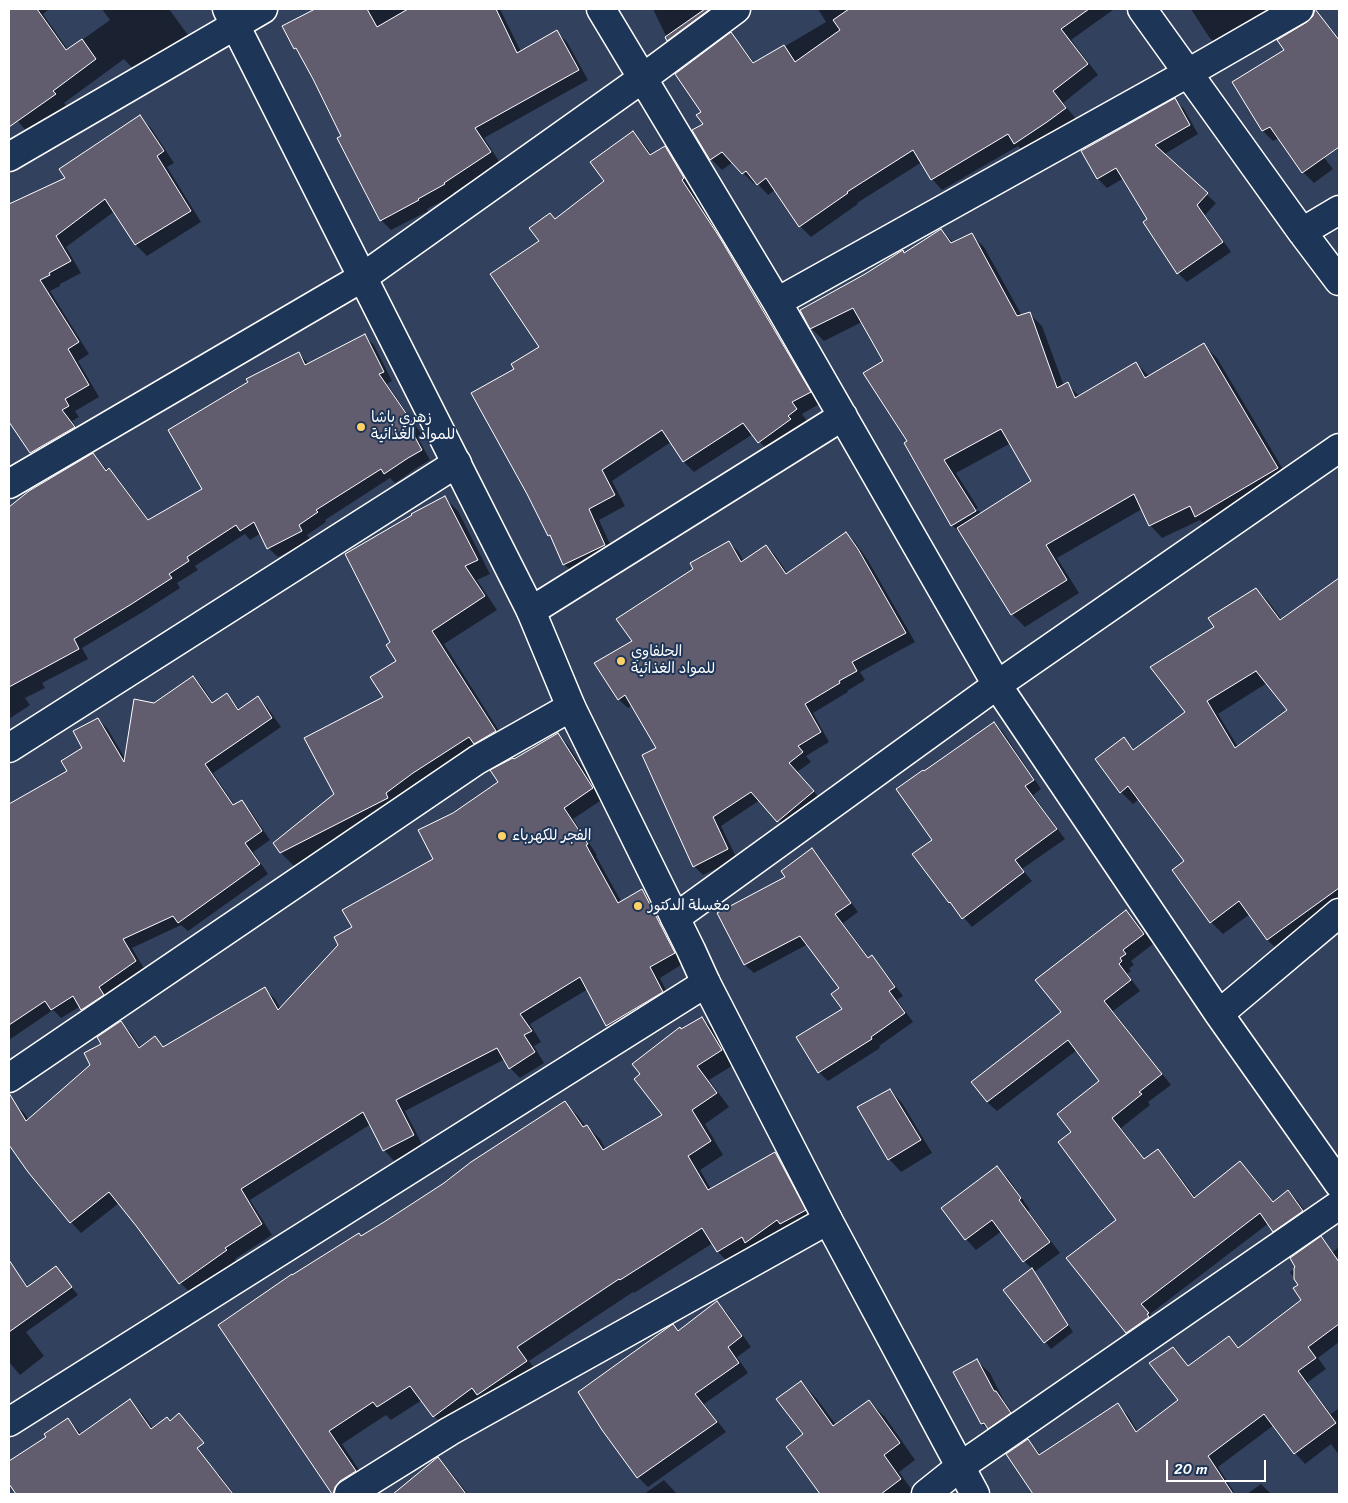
<!DOCTYPE html>
<html>
<head>
<meta charset="utf-8">
<style>
	body { margin:0 }
	#map { position:relative; width:1348px; height:1503px; overflow:hidden; background:#32415e; font-family:Sriracha,sans-serif }
	canvas { display:block }
	.frame { position:absolute; inset:0; border:10px solid #fff; pointer-events:none }
	.scale { position:absolute; left:1166px; top:1460px; width:100px; height:22px; box-sizing:border-box; border:2px solid #fff; border-top:0; padding-left:6px; font-size:15px; line-height:18px; white-space:nowrap; color:#fff; -webkit-text-stroke:4px #1d3557; paint-order:stroke }
</style>
</head>
<body>
<div id="map">
<canvas width="1348" height="1503"></canvas>
<div class="frame"></div>
<div class="scale">20 m</div>
</div>
<script>
const context = document.querySelector('canvas').getContext('2d');
context.lineJoin = 'round';
function paint(path, color) { context.fillStyle = color; context.fill(path, 'evenodd'); }
const shape = rows => new Path2D(rows.map(r => 'M' + r).join(''));
function stroke(path, color, width, dash) { context.strokeStyle = color; context.lineWidth = width; context.lineCap = dash ? 'butt' : 'round'; context.setLineDash(dash || []); context.stroke(path); }
function drawText(font, color, halo, rows, align = 'center') {
  context.font = font + ' Sriracha,"Playpen Sans Arabic",sans-serif'; context.lineWidth = 4; context.setLineDash([]); context.textBaseline = 'middle'; context.strokeStyle = halo; context.fillStyle = color; for (const [text, x, y, turn = 0] of rows) {
    context.save(); context.translate(x, y); context.rotate((+turn || 0) * Math.PI / 180); context.textAlign = isNaN(turn) ? turn : align; if (halo) context.strokeText(text, 0, 0); context.fillText(text, 0, 0); context.restore();
  }
}
paint(shape([
	[9,9,49,9,43,14,68,50,110,20,102,9,169,9,188,35,166,48,168,51,136,72,124,59,64,103,66,106,28,133,9,111],
	[318,9,500,9,521,52,557,32,567,42,588,80,484,138,500,163,453,193,454,195,427,209,428,211,391,230,381,220,343,137,301,55,295,48,284,27],
	[653,9,735,9,679,51,668,40],
	[818,9,1112,9,1113,10,1071,40,1098,75,1063,103,1076,119,1058,133,1025,154,1018,146,942,190,932,179,922,162,857,203,858,204,811,237,800,226,775,190,768,195,756,182,754,184,733,162,722,170,711,159,694,131,705,125,702,112,730,34,741,45,755,64,826,22],
	[1191,9,1308,9,1223,51,1209,37],
	[1315,12,1339,39,1339,118,1312,142,1333,169,1314,183,1303,172,1279,138,1273,141,1263,131,1286,51,1314,17],
	[1174,100,1184,109,1198,134,1163,155,1216,203,1205,215,1231,252,1187,282,1178,273,1149,219,1124,178,1107,188,1098,179,1082,152],
	[140,117,151,128,174,163,167,167,201,222,147,256,136,245,115,211,66,247,81,273,60,284,60,286,50,291,89,354,78,361,99,397,75,411,79,417,72,421,85,439,42,464,31,453,12,423,9,425,9,205,67,178],
	[633,133,644,144,652,155,665,148,676,159,694,189,692,191,731,251,821,403,802,414,807,421,798,427,801,431,770,453,753,434,694,472,683,461,671,442,612,481,625,506,599,520,616,557,575,575,564,564,554,540,549,535,516,370,541,347,541,241,555,220,606,182],
	[941,230,954,243,971,235,984,247,1022,316,1029,313,1042,326,1064,386,1067,384,1080,397,1136,363,1150,377,1204,345,1217,358,1290,481,1209,529,1200,520,1162,538,1150,525,1142,509,1057,558,1079,593,1025,627,1012,614,965,538,952,525,909,441,884,361,862,322,824,341,811,328,905,254],
	[1011,443,1032,482,981,514,979,510,954,525,954,522,978,508,956,473],
	[365,336,374,345,392,381,387,384,422,435,418,438,430,460,418,467,395,483,390,478,325,520,326,522,307,535,311,540,278,557,268,548,261,533,250,540,245,534,195,566,198,570,177,583,180,588,141,613,82,648,88,659,42,683,45,688,25,698,30,705,9,719,9,509,29,492,93,454,108,471,109,470,118,479,149,520,204,489,298,353,309,364],
	[445,498,458,511,490,574,477,580,497,610,444,644,508,745,400,811,294,866,281,853,275,843,336,795,385,697,397,661,391,643],
	[846,533,855,542,867,559,915,642,860,672,865,680,847,691,848,692,813,713,829,742,806,756,811,762,797,772,822,801,787,830,760,800,721,826,737,859,703,875,694,866,658,749,632,705,628,708,618,699,633,641,695,569,728,542,738,551,744,562,766,546,775,555,788,574],
	[1339,580,1339,908,1279,951,1267,940,1250,914,1223,934,1211,922,1186,861,1139,799,1133,804,1121,792,1124,739,1135,750,1187,712,1215,627,1256,589,1268,601,1282,620],
	[1267,683,1289,710,1238,747,1218,714],
	[193,677,202,686,214,704,227,695,240,710,258,698,267,707,281,727,213,773,235,806,241,801,250,810,270,840,253,852,268,874,188,931,181,925,132,948,145,970,92,1018,81,1006,61,1018,53,1010,9,1040,9,871,20,863,9,848,9,805,69,771,84,748,98,719,107,728,126,760,154,704],
	[994,723,1003,732,1041,789,1033,795,1065,839,1022,869,1032,881,972,927,950,902,934,840,924,773],
	[557,734,568,745,603,799,573,819,597,855,596,856,622,903,642,890,652,901,684,963,660,978,672,1003,617,1035,607,1025,588,989,530,1024,541,1042,534,1046,544,1063,520,1078,510,1068,505,1059,405,1111,423,1146,394,1161,384,1150,371,1124,250,1200,272,1235,235,1259,236,1261,191,1293,180,1283,119,1203,81,1233,71,1222,9,1146,9,1107,14,1103,25,1114,29,1120,91,1065,103,1045,121,1022,131,1033,141,1048,155,1038,165,1048,265,989,275,999,281,1009,354,928,435,859,453,814,500,783,514,760],
	[812,849,820,858,858,912,843,923,869,958,872,956,880,965,903,996,897,1000,913,1022,879,1046,880,1048,828,1081,819,1072,844,1009,841,989,808,944,754,973,745,965,718,914,787,877],
	[1126,911,1136,921,1153,944,1131,961,1134,965,1129,968,1131,971,1127,974,1140,991,1113,1011,1171,1085,1148,1102,1150,1105,1121,1128,1145,1160,1158,1151,1167,1160,1196,1198,1240,1163,1250,1173,1274,1202,1288,1191,1298,1201,1312,1221,1283,1241,1274,1231,1269,1223,1150,1314,1157,1323,1136,1342,1126,1333,1118,1220,1073,1132,1101,1082,1077,1050,997,1111,987,1102,973,1082,1062,1013],
	[702,1018,715,1031,735,1064,709,1080,729,1107,705,1124,723,1155,700,1170,711,1189,775,1154,788,1167,818,1224,731,1265,718,1252,713,1243,634,1293,633,1292,529,1361,539,1375,448,1430,434,1416,422,1400,391,1420,386,1415,342,1444,363,1476,337,1494,324,1480,219,1325,385,1223,565,1103,578,1116,586,1127,587,1126,600,1139,606,1150,663,1115,682,1030],
	[890,1090,902,1103,932,1153,901,1172,889,1159,858,1108],
	[997,1168,1008,1178,1030,1210,1028,1211,1060,1253,1034,1272,1073,1332,1051,1349,1005,1290,1032,1269,1024,1261,1002,1231,976,1250,966,1239],
	[1321,1238,1333,1252,1339,1247,1339,1342,1318,1358,1326,1369,1308,1382,1308,1385,1331,1414,1339,1408,1339,1455,1331,1444,1305,1464,1295,1453,1274,1425,1218,1467,1234,1492,1231,1494,1119,1494,1117,1492,1114,1494,1034,1494,1007,1455,1028,1440,1041,1455,1117,1405,1128,1415,1138,1432,1180,1400,1173,1348,1189,1367,1229,1338,1239,1348,1303,1300,1299,1285,1290,1272,1297,1267],
	[56,1268,78,1295,26,1332,44,1356,20,1375,9,1362,9,1274,14,1270,29,1287],
	[717,1303,727,1313,751,1347,737,1357,748,1373,704,1404,726,1432,648,1487,638,1477,679,1332],
	[977,1361,990,1373,1004,1401,1022,1426,995,1436,982,1424,955,1372],
	[801,1382,817,1399,836,1425,869,1401,885,1417,915,1460,899,1472,915,1494,822,1494,787,1447,805,1434],
	[129,1401,142,1413,173,1456,116,1494,17,1494,9,1481,9,1463,47,1437,68,1419,82,1435],
	[438,1459,450,1471,468,1494,395,1494],
	[208,1464,219,1474,234,1494,167,1494],
	[664,1480,677,1494,644,1494],
	[1261,1484,1271,1494,1247,1494]
]), '#0007');
const building = shape([
	[9,9,37,9,66,50,82,39,96,59,53,91,56,94,9,127,9,9],
	[315,9,367,9,377,27,408,9,496,9,517,53,557,30,579,70,475,128,491,152,444,183,445,184,418,199,419,200,380,221,337,138,341,136,313,79,296,48,294,49,282,26,315,9],
	[705,9,710,9,667,41,665,37,705,9],
	[849,9,1089,9,1061,29,1088,64,1053,91,1066,108,1047,122,1014,144,1008,134,931,180,913,150,847,192,848,193,799,227,766,178,757,185,746,171,742,174,722,152,710,160,692,130,703,124,696,115,701,112,675,74,731,32,753,63,784,45,795,62,840,30,833,20,849,9],
	[1315,9,1339,40,1339,147,1302,173,1270,127,1262,131,1232,82,1284,50,1277,40,1307,22,1313,16,1315,9],
	[1175,98,1190,125,1155,145,1208,193,1197,205,1223,242,1177,274,1143,222,1147,219,1116,168,1097,179,1081,151,1175,98],
	[140,115,164,151,157,156,191,211,135,245,105,199,56,236,71,261,49,273,50,275,40,280,79,342,68,349,89,385,65,399,69,406,62,410,75,427,30,453,9,422,9,204,65,178,59,169,140,115],
	[633,131,650,155,665,146,684,178,682,180,720,238,811,392,792,402,797,409,788,416,791,419,758,443,743,423,683,462,662,430,602,470,615,495,589,509,605,545,563,565,550,535,548,536,527,494,471,393,514,369,511,364,539,347,490,274,539,241,529,228,550,213,555,219,604,181,590,162,633,131],
	[941,229,951,243,972,233,1017,316,1030,312,1057,388,1068,382,1075,398,1136,362,1145,378,1204,343,1278,468,1195,517,1190,506,1149,526,1134,494,1046,545,1067,580,1011,615,957,528,1031,481,1001,429,944,460,976,511,951,526,904,443,907,441,863,373,883,361,853,308,810,329,800,310,865,274,903,250,904,253,941,229],
	[365,334,384,372,379,374,414,425,410,428,422,450,408,458,384,474,381,469,316,510,318,512,299,525,302,531,267,549,254,522,240,531,236,525,187,557,189,561,169,574,172,578,130,605,74,639,79,649,9,687,9,507,29,491,93,453,106,471,109,468,148,520,202,489,168,430,248,382,246,379,299,352,305,365,365,334],
	[445,496,478,560,465,566,485,596,432,631,496,731,474,744,469,737,413,773,386,793,388,798,280,853,273,843,334,794,304,738,383,697,370,677,396,661,386,645,390,642,345,554,412,515,411,514,445,496],
	[846,532,858,549,906,633,852,662,857,671,839,681,840,683,805,704,821,732,798,746,803,752,789,763,814,791,777,822,751,792,713,817,728,849,693,867,642,755,656,748,625,695,618,700,594,663,632,641,616,619,693,569,690,563,729,541,741,562,766,545,786,574,846,532],
	[1339,578,1339,888,1267,940,1239,901,1210,923,1172,870,1184,861,1128,786,1120,793,1095,759,1124,737,1133,750,1185,712,1150,667,1214,627,1208,618,1256,588,1280,620,1339,578],
	[1256,671,1287,710,1235,748,1207,701,1256,671],
	[193,676,212,703,227,693,238,710,258,696,272,718,205,764,233,805,242,800,262,831,245,843,260,864,178,923,173,916,123,939,136,961,99,987,104,995,81,1010,73,996,51,1010,45,1001,9,1025,9,804,67,771,61,761,82,748,73,731,98,718,124,762,134,699,154,703,193,676],
	[994,722,1034,780,1025,786,1057,829,1015,860,1024,872,962,919,950,902,949,903,912,854,932,840,896,789,923,770,924,771,994,722],
	[558,733,593,788,564,808,588,844,586,845,618,903,642,889,675,953,650,967,663,992,606,1026,580,977,520,1014,532,1031,524,1035,535,1052,509,1069,497,1048,396,1100,414,1135,383,1151,363,1112,241,1189,262,1224,225,1248,227,1250,179,1284,137,1227,109,1192,70,1223,28,1172,9,1145,9,1093,26,1121,90,1065,84,1053,101,1044,97,1037,121,1021,139,1048,155,1036,163,1047,265,987,278,1010,338,945,334,937,352,927,342,910,433,859,418,830,453,813,498,782,490,770,513,758,514,759,558,733],
	[812,848,851,903,835,914,868,958,872,955,895,987,889,991,905,1013,871,1037,872,1039,818,1073,796,1037,842,1009,831,994,839,988,800,936,744,965,717,913,785,877,781,871,812,848],
	[1126,910,1144,934,1123,950,1126,954,1120,958,1122,961,1119,964,1131,980,1104,1001,1162,1074,1139,1092,1142,1094,1112,1118,1144,1159,1158,1149,1194,1198,1240,1161,1273,1202,1288,1190,1303,1211,1273,1232,1260,1213,1141,1304,1149,1313,1147,1314,1149,1317,1126,1333,1066,1258,1116,1220,1058,1142,1071,1132,1057,1114,1099,1081,1068,1040,987,1102,971,1082,1061,1012,1035,980,1126,910],
	[702,1017,722,1050,697,1066,717,1093,692,1110,711,1141,688,1156,708,1190,775,1152,806,1210,780,1224,777,1220,745,1243,742,1237,717,1252,702,1228,620,1280,619,1279,517,1347,527,1361,477,1395,472,1388,433,1417,410,1386,377,1407,373,1402,329,1431,356,1471,340,1481,335,1487,333,1494,332,1494,218,1325,292,1274,292,1275,359,1233,361,1236,384,1222,444,1183,471,1162,565,1101,583,1127,587,1125,603,1150,662,1115,634,1079,640,1074,632,1064,680,1027,681,1029,702,1017],
	[890,1089,921,1140,888,1160,857,1107,890,1089],
	[997,1166,1021,1198,1019,1200,1050,1242,1023,1262,992,1220,965,1240,941,1208,997,1166],
	[1321,1236,1339,1262,1339,1324,1308,1347,1316,1358,1298,1371,1336,1423,1294,1454,1264,1414,1208,1456,1233,1494,1033,1494,1006,1454,1028,1439,1039,1455,1118,1403,1136,1432,1178,1400,1149,1363,1173,1347,1188,1366,1229,1336,1238,1348,1301,1300,1293,1288,1298,1285,1294,1279,1294,1268,1295,1267,1290,1258,1321,1236],
	[9,1260,27,1287,56,1266,72,1287,9,1332,9,1260],
	[1032,1268,1068,1325,1044,1343,1003,1290,1032,1268],
	[717,1301,742,1336,728,1347,739,1363,695,1394,717,1422,637,1478,602,1430,578,1392,670,1326,673,1324,678,1331,717,1301],
	[977,1359,994,1391,996,1391,1011,1413,988,1429,984,1423,981,1424,953,1372,977,1359],
	[801,1381,833,1426,869,1400,900,1443,884,1455,901,1479,881,1494,820,1494,786,1447,803,1434,776,1399,801,1381],
	[130,1399,151,1429,167,1417,170,1421,179,1413,204,1443,197,1448,233,1494,16,1494,9,1484,9,1461,46,1437,44,1434,68,1418,79,1435,130,1399],
	[438,1457,466,1494,393,1494,438,1457]
]);
paint(building, '#625d6e');
stroke(building, '#fff', 1);
const minor = shape([
	[601,9,777,302,997,685,1219,1014,1339,1184],
	[1142,9,1302,232,1339,281],
	[9,157,263,9],
	[1302,232,1339,210],
	[777,302,1188,73,1299,9],
	[9,484,363,277,643,78,736,9],
	[531,611,843,416],
	[9,748,457,463],
	[675,918,997,685,1339,448],
	[1219,1014,1339,913],
	[9,1078,477,760,571,707],
	[9,1422,706,983],
	[349,1494,450,1431,828,1220],
	[926,1494,961,1466,1339,1205]
]);
const tertiary = shape([
	[227,9,531,611,571,707,691,950,706,983,828,1220,975,1494]
]);
stroke(minor, '#fff', 31);
stroke(tertiary, '#fff', 31);
stroke(minor, '#1d3557', 28);
stroke(tertiary, '#1d3557', 28);
for (const [x, y, r, color] of [
	[361,427,5,"#ffd166"],
	[621,661,5,"#ffd166"],
	[502,836,5,"#ffd166"],
	[638,906,5,"#ffd166"]
]) { const dot = new Path2D(); dot.arc(x, y, r, 0, 2 * Math.PI); context.fillStyle = color; context.fill(dot); stroke(dot, '#1d3557', 2); }
drawText('15px', '#fff', '#1d3557', [
	["زهري باشا",371,418],
	["للمواد الغذائية",371,435],
	["الحلفاوي",631,652],
	["للمواد الغذائية",631,669],
	["الفجر للكهرباء",512,836],
	["مغسلة الدكتور",648,906]
], 'left');
</script>
</body>
</html>
